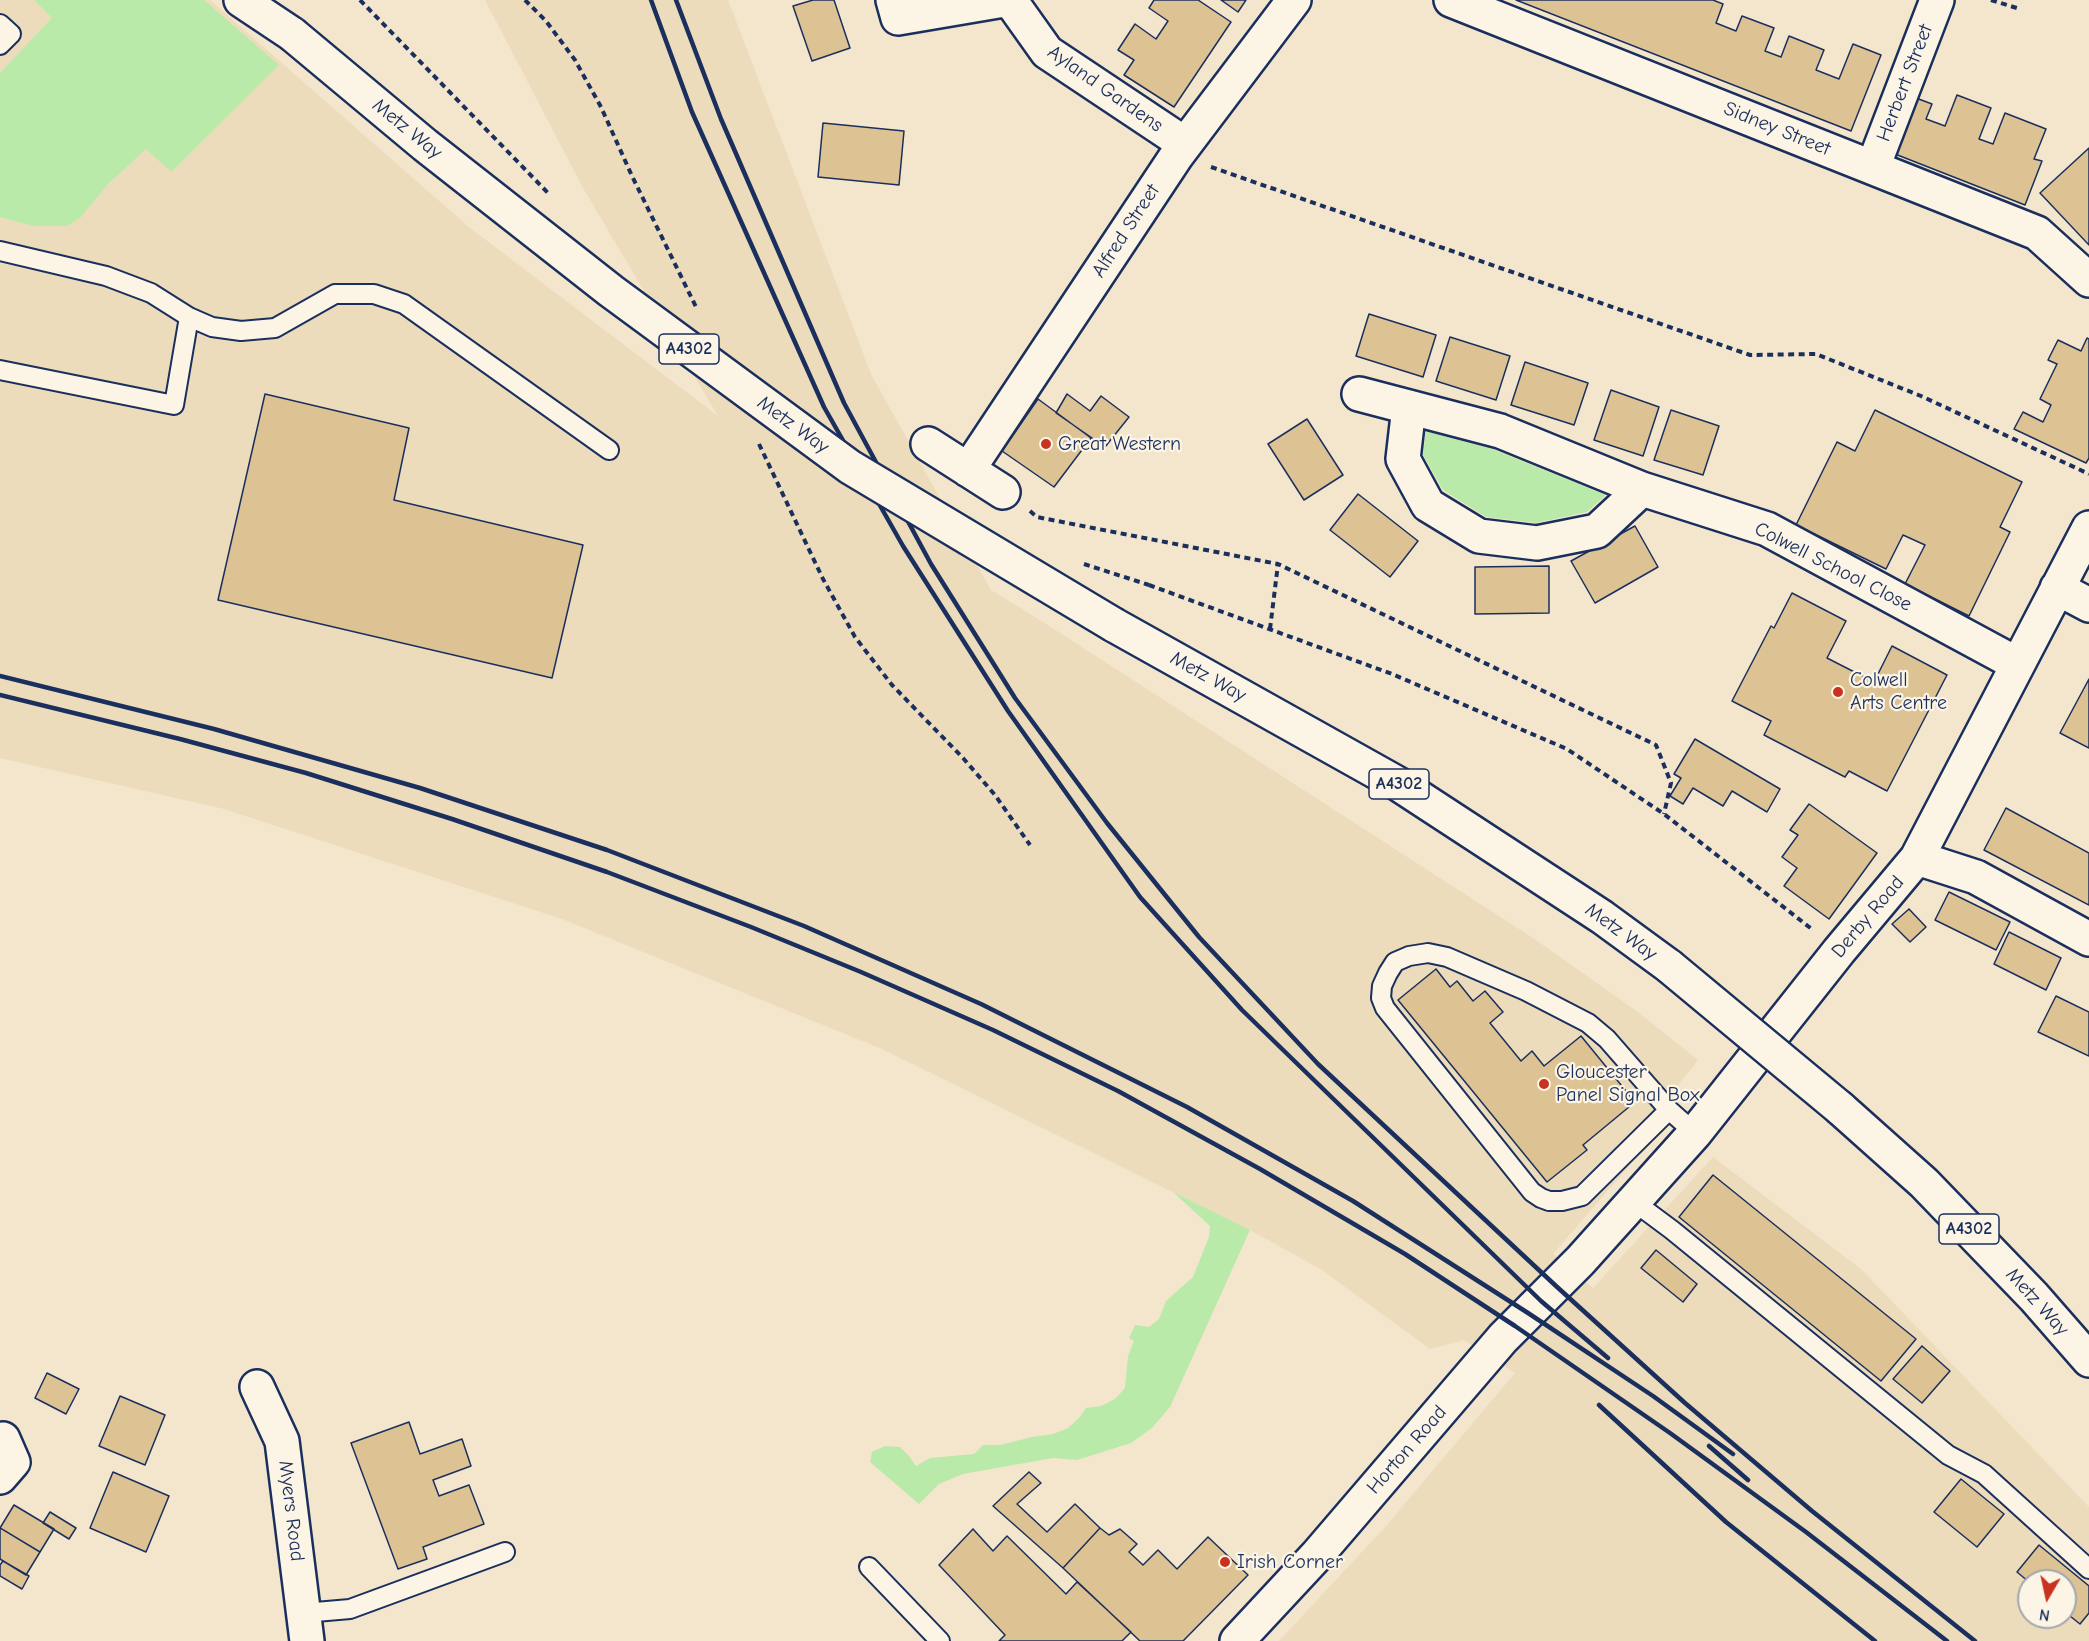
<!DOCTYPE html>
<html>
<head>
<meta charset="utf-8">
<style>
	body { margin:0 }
	#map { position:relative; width:2089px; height:1641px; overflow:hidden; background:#f3e6cc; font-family:"Comic Neue",sans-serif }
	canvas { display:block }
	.north { position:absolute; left:2017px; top:1569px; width:60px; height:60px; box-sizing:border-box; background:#fcf5e5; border:2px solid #a2a6af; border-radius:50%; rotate:189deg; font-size:16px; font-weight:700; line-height:24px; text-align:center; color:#1b2f5e }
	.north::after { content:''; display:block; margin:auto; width:21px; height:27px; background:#c8321e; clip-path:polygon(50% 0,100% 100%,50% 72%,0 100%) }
</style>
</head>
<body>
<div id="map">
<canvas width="2089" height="1641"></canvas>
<div class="north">N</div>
</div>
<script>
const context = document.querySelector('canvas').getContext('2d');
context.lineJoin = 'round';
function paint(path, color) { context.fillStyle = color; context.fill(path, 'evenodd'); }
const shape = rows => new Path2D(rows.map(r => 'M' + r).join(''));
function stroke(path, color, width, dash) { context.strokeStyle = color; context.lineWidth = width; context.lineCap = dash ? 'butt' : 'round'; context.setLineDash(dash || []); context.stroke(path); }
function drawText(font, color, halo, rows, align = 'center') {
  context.font = font + ' "Comic Neue",sans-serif'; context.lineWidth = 4.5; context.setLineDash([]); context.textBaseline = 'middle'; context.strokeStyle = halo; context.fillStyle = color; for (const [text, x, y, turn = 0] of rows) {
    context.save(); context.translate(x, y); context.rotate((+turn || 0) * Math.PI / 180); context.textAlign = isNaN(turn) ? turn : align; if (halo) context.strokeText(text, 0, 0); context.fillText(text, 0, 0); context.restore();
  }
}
paint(shape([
	[0,0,210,0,470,228,718,416,583,188,485,0,728,0,871,374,991,590,1043,622,1533,938,1635,1010,1698,1060,1663,1104,1655,1136,1553,1254,1593,1288,1713,1157,1861,1269,2089,1507,2089,1641,1279,1641,1385,1527,1515,1373,1464,1340,1430,1349,1322,1270,1250,1230,882,1049,562,919,224,809,0,758],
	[2029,1581,2065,1581,2065,1617,2029,1617]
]), '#ecdcbb');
paint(shape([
	[34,0,204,0,279,65,171,172,146,149,108,184,80,218,67,226,33,226,0,217,0,73,52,18],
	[1426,431,1495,450,1606,495,1587,512,1536,523,1486,517,1443,490,1423,455],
	[1173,1192,1250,1230,1170,1407,1152,1428,1131,1443,1077,1460,1053,1458,963,1474,939,1484,919,1504,870,1462,872,1452,885,1446,900,1447,909,1456,916,1466,930,1458,974,1454,983,1445,1000,1445,1032,1437,1053,1434,1068,1428,1079,1418,1086,1408,1101,1406,1115,1399,1125,1388,1128,1356,1134,1341,1129,1338,1135,1325,1149,1327,1159,1319,1166,1301,1193,1277,1209,1237,1210,1226]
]), '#baeaa9');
const building = shape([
	[813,0,834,0,850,48,812,61,793,6,813,0],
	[1154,0,1198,0,1231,22,1174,107,1124,75,1134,60,1118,50,1135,24,1156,39,1168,21,1149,8,1154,0],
	[1221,0,1246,0,1238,12,1221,0],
	[1516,0,1713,0,1723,4,1716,23,1736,31,1742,16,1774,28,1765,51,1781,57,1789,36,1824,50,1816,70,1839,79,1853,44,1881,55,1851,131,1516,0],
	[1957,95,1991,108,1979,139,1993,144,2005,113,2046,129,2034,159,2042,161,2025,205,1895,154,1916,98,1932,104,1926,119,1945,126,1957,95],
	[823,123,904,131,899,185,818,177,823,123],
	[2089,148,2089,245,2040,193,2089,148],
	[1369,314,1436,335,1423,377,1356,356,1369,314],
	[1450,337,1510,356,1496,400,1436,381,1450,337],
	[2087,338,2089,339,2089,458,2086,463,2014,429,2023,412,2043,422,2051,405,2040,399,2057,364,2048,360,2058,340,2081,351,2087,338],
	[1525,362,1588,383,1574,425,1511,405,1525,362],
	[1611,390,1659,407,1643,456,1594,440,1611,390],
	[265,394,409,428,394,500,583,545,552,678,218,600,265,394],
	[1067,394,1090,411,1101,396,1129,417,1105,447,1056,413,1067,394],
	[1038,399,1091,438,1054,487,1002,451,1038,399],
	[1671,410,1719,426,1703,475,1654,460,1671,410],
	[1875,410,2022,482,2000,527,2010,532,1969,616,1905,584,1925,545,1903,535,1886,569,1796,525,1837,442,1855,451,1875,410],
	[1307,419,1343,475,1304,500,1268,444,1307,419],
	[1358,494,1418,541,1390,577,1330,530,1358,494],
	[1635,526,1658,567,1595,603,1571,561,1635,526],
	[1549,566,1549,613,1475,614,1475,567,1549,566],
	[1792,593,1846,621,1827,658,1874,682,1892,646,1947,675,1887,791,1849,771,1845,777,1764,735,1771,721,1732,701,1771,626,1774,628,1792,593],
	[2089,679,2089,748,2060,733,2089,679],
	[1695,739,1780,789,1767,812,1732,791,1723,806,1693,788,1683,804,1670,796,1681,778,1674,774,1695,739],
	[1809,804,1877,853,1829,919,1784,886,1797,868,1782,857,1798,835,1790,830,1809,804],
	[2006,808,2089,853,2089,905,1984,850,2006,808],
	[1949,892,2010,922,1996,950,1935,920,1949,892],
	[1909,909,1926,927,1910,942,1892,924,1909,909],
	[2009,932,2061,958,2046,990,1994,964,2009,932],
	[1436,969,1450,987,1457,981,1473,1001,1485,991,1503,1012,1490,1023,1521,1061,1532,1051,1544,1066,1581,1036,1635,1102,1583,1145,1587,1150,1547,1182,1398,1000,1436,969],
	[2056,996,2089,1012,2089,1056,2038,1032,2056,996],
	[1713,1175,1916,1339,1881,1381,1679,1217,1713,1175],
	[1656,1250,1697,1284,1683,1302,1641,1268,1656,1250],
	[1922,1346,1950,1371,1922,1403,1893,1379,1922,1346],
	[47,1373,79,1389,66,1414,35,1398,47,1373],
	[120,1396,165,1415,145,1465,99,1446,120,1396],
	[409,1422,420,1454,462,1439,471,1466,433,1480,439,1496,469,1485,484,1524,423,1547,427,1559,398,1569,351,1443,409,1422],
	[113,1472,169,1496,146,1552,90,1528,113,1472],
	[1029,1472,1041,1483,1017,1504,1047,1532,1075,1504,1100,1528,1063,1568,993,1506,1029,1472],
	[1961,1479,2004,1514,1977,1547,1934,1512,1961,1479],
	[14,1505,54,1529,40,1552,0,1528,14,1505],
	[50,1512,76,1528,69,1539,43,1523,50,1512],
	[0,1528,40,1552,26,1575,0,1559,0,1528],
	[1100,1528,1109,1535,1120,1529,1137,1544,1129,1552,1143,1565,1158,1550,1177,1569,1208,1537,1248,1575,1183,1641,1140,1641,1063,1568,1100,1528],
	[973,1529,993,1551,1007,1536,1066,1594,1077,1582,1131,1632,1122,1641,999,1641,1005,1635,939,1565,973,1529],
	[2039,1545,2089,1586,2089,1613,2080,1624,2065,1612,2065,1581,2029,1582,2017,1572,2039,1545],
	[3,1561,29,1576,22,1589,0,1576,0,1565,3,1561]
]);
paint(building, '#ddc393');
stroke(building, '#1b2f5e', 1.5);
const service = shape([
	[0,24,11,34,0,45],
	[0,251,106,276,151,293,189,317,174,405,0,370],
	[189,317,212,327,241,331,275,328,335,294,374,294,404,304,609,450],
	[1669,1110,1582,1196,1562,1201,1549,1201,1541,1198,1532,1192,1385,1008,1381,998,1382,986,1388,973,1395,962,1409,956,1428,953,1447,957,1526,991,1588,1023,1607,1039,1669,1110,1695,1133],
	[1633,1201,1672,1230,1948,1455,1984,1474,2089,1569],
	[869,1567,940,1641],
	[304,1613,350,1609,505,1552]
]);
const minor = shape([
	[893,0,898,18,1004,0],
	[1010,0,1047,52,1185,144],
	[1451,0,2037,233,2089,280],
	[1873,167,1937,0],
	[1359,394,1500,431,1642,489,1767,529,2017,664],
	[1409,407,1403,459,1428,505,1479,536,1537,543,1597,531,1642,489],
	[928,444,1003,492],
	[968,470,1177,155,1294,0],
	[2057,588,2089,605],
	[1917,858,1976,877,2089,939],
	[257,1387,282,1441,307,1641],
	[0,1477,13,1462,3,1439],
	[1237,1641,1317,1555,1503,1338,1580,1261,1695,1133,1839,951,1917,858,2089,528]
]);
const primary = shape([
	[241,0,292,34],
	[1114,625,1400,785,1602,917,1669,966],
	[1840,1108,1924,1183,2034,1297,2089,1360]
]);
stroke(service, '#1b2f5e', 22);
stroke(minor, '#1b2f5e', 38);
stroke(primary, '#1b2f5e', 38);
stroke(shape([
	[360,0,550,195],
	[525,0,546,21,575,60,601,107,632,176,697,309],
	[1991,0,2020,9],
	[1211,167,1750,355,1816,354,1921,396,2089,474],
	[759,444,823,579,855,637,892,685,963,758,995,795,1030,845],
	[1030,511,1037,517,1052,520,1278,564,1656,745,1671,783,1664,814],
	[1149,585,1392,674,1567,749,1664,814,1813,930],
	[1270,629,1278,564]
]), '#1b2f5e', 4, [6, 4.5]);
stroke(service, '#fcf5e5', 18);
stroke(minor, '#fcf5e5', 33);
stroke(primary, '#fcf5e5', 33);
stroke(shape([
	[651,0,692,112,824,407,903,546,1008,711,1140,897,1242,1010,1541,1301,1608,1358],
	[676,0,721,119,844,403,931,564,1015,698,1107,823,1199,937,1318,1064,1556,1286,1685,1403,1812,1511,1975,1641],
	[0,676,214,729,420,788,607,850,804,926,981,1004,1187,1107,1353,1201,1528,1313,1653,1396,1733,1454],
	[0,695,180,739,306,773,452,819,607,872,751,927,861,972,993,1030,1118,1091,1260,1169,1405,1254,1515,1326,1670,1433,1806,1532,1947,1641],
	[1599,1405,1726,1522,1875,1641],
	[1709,1446,1748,1480]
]), '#1b2f5e', 4.5);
const primaryBridge = shape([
	[292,34,425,145,611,291,850,467,1114,625],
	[1669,966,1840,1108]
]);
stroke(primaryBridge, '#1b2f5e', 38, []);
stroke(shape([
	[1084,564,1149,585]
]), '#1b2f5e', 4, [6, 4.5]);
stroke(primaryBridge, '#fcf5e5', 33);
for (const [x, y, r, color] of [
	[1046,444,6,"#c8321e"],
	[1838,692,6,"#c8321e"],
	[1544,1084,6,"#c8321e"],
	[1225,1562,6,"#c8321e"]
]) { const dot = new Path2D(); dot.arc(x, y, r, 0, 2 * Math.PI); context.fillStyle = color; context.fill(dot); stroke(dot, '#fcf5e5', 2); }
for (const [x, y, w] of [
	[689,349,60],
	[1399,784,60],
	[1969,1229,60]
]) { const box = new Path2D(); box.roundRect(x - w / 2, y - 15, w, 30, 4.5); context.fillStyle = '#fcf5e5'; context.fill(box); stroke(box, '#1b2f5e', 1.5); }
drawText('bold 18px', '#1b2f5e', null, [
	["A4302",689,349],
	["A4302",1399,784],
	["A4302",1969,1229]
]);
drawText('20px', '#1b2f5e', '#fcf5e5', [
	["Herbert Street",1905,83,-69],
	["Ayland Gardens",1105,89,35],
	["Metz Way",407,129,39],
	["Sidney Street",1777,129,22],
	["Alfred Street",1126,231,-57],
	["Metz Way",793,425,36],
	["Colwell School Close",1833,567,27],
	["Metz Way",1208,677,29],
	["Derby Road",1868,917,-50],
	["Metz Way",1621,932,36],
	["Metz Way",2037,1302,48],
	["Horton Road",1407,1450,-49],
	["Myers Road",291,1511,83]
]);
drawText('20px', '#1b2f5e', '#fcf5e5', [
	["Great Western",1058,444],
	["Colwell",1850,680],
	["Arts Centre",1850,703],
	["Gloucester",1556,1072],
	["Panel Signal Box",1556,1095],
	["Irish Corner",1237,1562]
], 'left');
</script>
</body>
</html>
